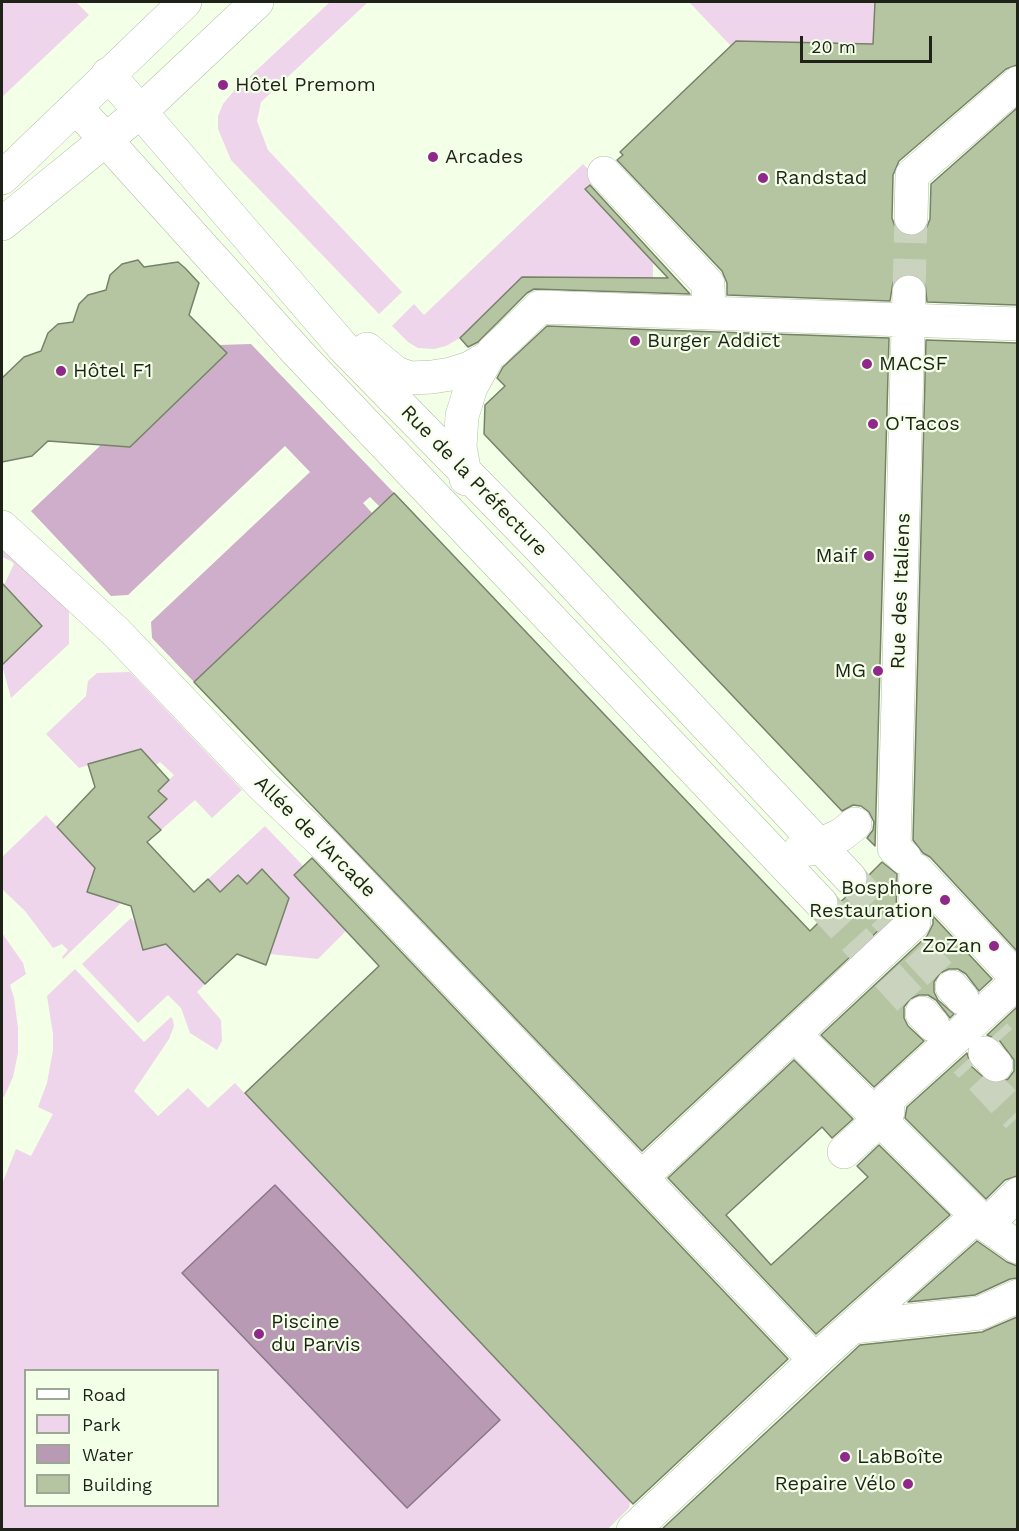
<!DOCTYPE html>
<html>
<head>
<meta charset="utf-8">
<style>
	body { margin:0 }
	#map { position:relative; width:1019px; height:1531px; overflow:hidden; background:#f4ffe8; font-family:"Work Sans",sans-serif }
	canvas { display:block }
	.frame { position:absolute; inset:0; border:3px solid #1e2218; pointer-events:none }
	.legend { position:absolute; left:24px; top:1369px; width:195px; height:138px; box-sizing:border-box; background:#f4ffe8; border:2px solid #9ea795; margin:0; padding:8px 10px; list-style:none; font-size:18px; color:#1e2218 }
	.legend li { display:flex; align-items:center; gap:12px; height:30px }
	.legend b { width:30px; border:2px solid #9ea795 }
	.scale { position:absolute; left:800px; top:36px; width:132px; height:27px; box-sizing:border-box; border:3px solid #1e2218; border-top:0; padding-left:8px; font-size:18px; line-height:21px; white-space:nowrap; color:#1e2218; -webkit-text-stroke:4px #f4ffe8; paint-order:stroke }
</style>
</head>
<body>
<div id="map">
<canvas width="1019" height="1531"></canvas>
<div class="frame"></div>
<ul class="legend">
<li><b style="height:8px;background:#fff"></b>Road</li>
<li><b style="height:16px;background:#eed5eb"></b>Park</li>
<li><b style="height:16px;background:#b99ab5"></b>Water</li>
<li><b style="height:16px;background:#b5c5a2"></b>Building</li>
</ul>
<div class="scale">20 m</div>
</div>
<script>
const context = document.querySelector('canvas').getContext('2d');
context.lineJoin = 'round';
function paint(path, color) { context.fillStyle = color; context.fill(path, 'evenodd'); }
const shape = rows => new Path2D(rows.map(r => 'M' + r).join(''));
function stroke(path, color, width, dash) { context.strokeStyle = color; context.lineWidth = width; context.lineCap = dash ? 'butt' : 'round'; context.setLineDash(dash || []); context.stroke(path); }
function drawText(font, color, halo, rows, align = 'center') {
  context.font = font + ' "Work Sans",sans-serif'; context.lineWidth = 4.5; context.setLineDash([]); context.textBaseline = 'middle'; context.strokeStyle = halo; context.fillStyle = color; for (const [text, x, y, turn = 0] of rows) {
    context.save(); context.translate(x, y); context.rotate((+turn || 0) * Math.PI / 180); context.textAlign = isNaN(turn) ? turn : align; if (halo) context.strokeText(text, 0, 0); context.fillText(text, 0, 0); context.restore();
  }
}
paint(shape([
	[2,2,76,2,89,15,2,97],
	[330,2,368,2,261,102,257,121,268,150,402,292,379,314,231,160,218,129,218,116,223,104,233,92],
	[689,2,875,2,873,44,735,41,731,46],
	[583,164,597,178,585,190,638,246,653,256,653,278,522,277,460,338,446,346,434,349,418,348,408,342,392,326,414,304,424,315],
	[2,543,69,611,69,644,11,698,2,665,42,626,28,612,8,603,15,597,4,585,14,564,11,561,2,557],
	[130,672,242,790,212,818,195,800,161,830,148,817,167,800,158,791,174,775,160,762,156,765,141,749,79,768,46,734,86,696,88,681,97,673],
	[46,815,96,868,88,892,110,900,113,897,120,904,63,959,62,957,68,950,62,944,53,948,25,911,2,889,2,857],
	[265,826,356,921,318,959,270,954,287,903,273,888,277,884,263,869,247,884,238,876,220,892,208,879],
	[131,918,137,925,143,950,166,943,205,984,197,992,221,1020,222,1041,217,1050,190,1033,181,1008,168,995,138,1023,82,964],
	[2,933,23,963,26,974,10,985,14,998,18,1028,18,1053,13,1077,4,1097,2,1096],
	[75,969,144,1042,171,1017,173,1020,174,1026,169,1039,134,1091,158,1116,188,1088,208,1108,235,1083,630,1501,629,1508,607,1530,2,1529,2,1184,16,1149,31,1156,53,1114,38,1107,47,1083,53,1050,53,1034,47,996],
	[26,1370,218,1370,218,1506,26,1506]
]), '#eed5eb');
paint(shape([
	[251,344,394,493,379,506,370,497,363,503,372,513,194,682,152,638,151,622,310,472,285,446,128,595,111,596,31,511,101,445,130,447,227,353,219,345]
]), '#ceaeca');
const water = shape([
	[275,1185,500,1420,407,1508,182,1273,275,1185]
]);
paint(water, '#b99ab5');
stroke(water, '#8a7686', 1.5);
const building = shape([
	[875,2,1017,2,1017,65,1006,69,899,161,893,175,892,218,895,227,902,234,911,237,920,234,927,227,930,219,931,184,1017,108,1017,305,927,302,925,283,918,276,910,273,901,275,893,282,890,301,727,295,727,283,722,271,617,160,623,155,620,152,736,41,873,44,875,2],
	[590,185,690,294,534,289,527,293,478,342,468,347,460,338,522,277,668,278,585,189,590,185],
	[138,260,144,267,178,262,185,268,199,283,189,315,227,353,130,447,48,441,32,456,2,462,2,378,24,357,41,351,48,333,58,324,73,322,79,304,88,295,106,290,110,275,122,264,138,260],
	[547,326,889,338,875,846,867,838,873,830,874,822,869,812,861,806,853,805,842,811,484,434,485,405,505,386,497,378,503,367,547,326],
	[926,340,1017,343,1017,951,930,857,923,853,913,840,926,340],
	[394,493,810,931,820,921,826,921,833,917,839,909,839,903,847,896,855,896,863,891,868,884,868,876,882,862,897,874,896,914,642,1151,194,682,394,493],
	[2,583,42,626,2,665,2,583],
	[141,749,169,780,158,791,167,799,148,817,161,830,147,842,194,892,208,879,220,892,238,875,247,884,262,869,289,898,266,965,237,954,205,984,166,944,143,950,131,906,87,892,95,868,57,827,95,787,88,764,141,749],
	[312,858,788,1359,633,1504,245,1093,379,966,294,875,312,858],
	[933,916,992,979,979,991,966,974,958,969,949,969,940,973,934,982,934,992,938,1000,954,1014,950,1018,936,1000,928,995,919,995,910,999,904,1007,904,1018,908,1026,924,1041,874,1087,821,1035,927,936,933,924,933,916],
	[1017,1007,1017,1176,1005,1180,986,1199,905,1118,907,1107,967,1053,971,1066,990,1083,999,1083,1008,1079,1014,1071,1014,1060,999,1040,987,1035,1017,1007],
	[794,1060,853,1119,832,1138,822,1127,726,1215,771,1265,868,1177,857,1166,879,1145,950,1215,816,1334,668,1178,794,1060],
	[977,1241,1007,1262,1017,1266,1017,1278,1010,1279,975,1295,908,1302,977,1241],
	[1017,1317,1017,1530,661,1530,860,1345,982,1332,1017,1317]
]);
paint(building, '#b5c5a2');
stroke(building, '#768268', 1.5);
stroke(shape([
	[909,292,911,218],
	[850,878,952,987],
	[821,903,922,1013],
	[962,998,1000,1040],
	[933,1025,971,1067],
	[981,1078,1018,1117]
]), '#c9d3be', 33, [33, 16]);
const minor = shape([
	[108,74,343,347,535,543,850,878],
	[76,107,298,353,821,903],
	[604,173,708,284,709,313],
	[2,178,185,2],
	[911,218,912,175,1018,83],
	[2,224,140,112,257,2],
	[367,349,396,373,410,378,432,377,451,374,470,368,487,358],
	[493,352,540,307,1018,324],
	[466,479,460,447,462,416,471,387,487,358],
	[2,527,116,632,264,787,327,847,815,1360,633,1530],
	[800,850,810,849,841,835,855,824],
	[905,858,894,848,909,292],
	[916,870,1018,979],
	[952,987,962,998],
	[922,1013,933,1025],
	[794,1034,986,1225,1018,1247],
	[985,1053,996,1065],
	[844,1152,888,1112,888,1099,1018,981],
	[641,1178,914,922,916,870],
	[986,1225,1018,1194],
	[853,1327,980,1313,1018,1296],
	[815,1360,977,1216]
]);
stroke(minor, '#b4c0a5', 34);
stroke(minor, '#fff', 33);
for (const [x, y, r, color] of [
	[223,85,6,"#90278b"],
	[433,157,6,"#90278b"],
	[763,178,6,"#90278b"],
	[635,341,6,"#90278b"],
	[867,364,6,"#90278b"],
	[61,371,6,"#90278b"],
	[873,424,6,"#90278b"],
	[869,556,6,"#90278b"],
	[878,671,6,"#90278b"],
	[945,900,6,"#90278b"],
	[994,946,6,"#90278b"],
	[259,1334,6,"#90278b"],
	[845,1457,6,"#90278b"],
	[908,1484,6,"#90278b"]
]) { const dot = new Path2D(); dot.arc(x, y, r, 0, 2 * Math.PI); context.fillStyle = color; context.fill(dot); stroke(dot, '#f4ffe8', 2); }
drawText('20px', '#1e2218', '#f4ffe8', [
	["Hôtel Premom",235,85],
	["Arcades",445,157],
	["Randstad",775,178],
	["Burger Addict",647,341],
	["MACSF",879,364],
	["Hôtel F1",73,371],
	["O'Tacos",885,424],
	["Maif",857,556,"right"],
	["MG",866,671,"right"],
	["Bosphore",933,888,"right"],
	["Restauration",933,911,"right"],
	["ZoZan",982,946,"right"],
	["Piscine",271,1322],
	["du Parvis",271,1345],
	["LabBoîte",857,1457],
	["Repaire Vélo",896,1484,"right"]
], 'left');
drawText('20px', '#1e2218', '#f4ffe8', [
	["Rue de la Préfecture",474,481,46],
	["Rue des Italiens",901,591,-88],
	["Allée de l'Arcade",315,837,45]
]);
</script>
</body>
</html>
